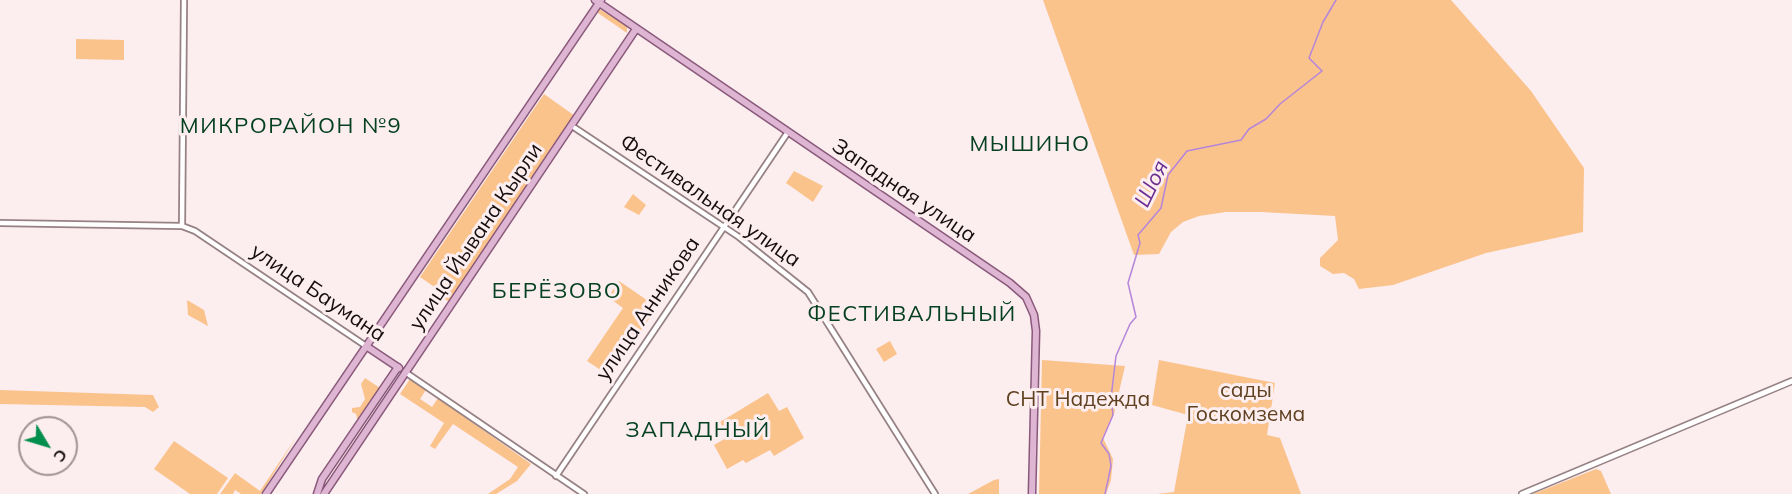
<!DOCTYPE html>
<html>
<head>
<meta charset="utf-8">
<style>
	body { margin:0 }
	#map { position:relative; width:1792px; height:494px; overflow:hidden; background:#fcedef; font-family:Mulish,sans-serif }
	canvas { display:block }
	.north { position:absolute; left:18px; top:416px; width:60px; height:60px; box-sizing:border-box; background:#fcedef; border:2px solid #9f9395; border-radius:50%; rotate:128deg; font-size:16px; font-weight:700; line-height:24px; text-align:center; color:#140c0d }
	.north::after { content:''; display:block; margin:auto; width:21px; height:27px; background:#028e4c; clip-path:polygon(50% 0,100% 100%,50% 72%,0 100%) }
</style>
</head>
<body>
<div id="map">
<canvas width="1792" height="494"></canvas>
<div class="north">С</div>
</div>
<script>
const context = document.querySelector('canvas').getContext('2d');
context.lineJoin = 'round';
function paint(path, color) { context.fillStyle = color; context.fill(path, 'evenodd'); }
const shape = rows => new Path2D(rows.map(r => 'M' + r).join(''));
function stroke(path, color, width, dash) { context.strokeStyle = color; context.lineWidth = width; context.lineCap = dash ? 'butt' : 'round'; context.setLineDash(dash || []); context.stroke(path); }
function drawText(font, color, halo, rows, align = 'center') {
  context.font = font + ' Mulish,sans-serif'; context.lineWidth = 6; context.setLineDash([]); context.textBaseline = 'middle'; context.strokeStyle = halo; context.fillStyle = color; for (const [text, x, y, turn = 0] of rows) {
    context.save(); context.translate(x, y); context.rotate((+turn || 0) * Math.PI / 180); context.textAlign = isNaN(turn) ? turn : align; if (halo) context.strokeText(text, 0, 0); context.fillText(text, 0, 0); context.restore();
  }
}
paint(shape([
	[1043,0,1451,0,1531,91,1584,168,1583,232,1486,253,1393,285,1359,289,1354,279,1344,273,1333,274,1320,266,1320,258,1338,240,1335,216,1261,212,1226,212,1199,216,1183,222,1171,232,1159,254,1134,255],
	[599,9,627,25,627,33,595,11],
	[76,39,124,40,124,60,76,59],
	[544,94,575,116,449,302,441,296,443,293,420,277],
	[794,171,823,186,813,202,786,183],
	[633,194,646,205,639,215,624,207],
	[619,281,657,307,610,376,587,361,623,308,608,297],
	[187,300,204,310,208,326,188,315],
	[890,341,897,354,884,362,876,349],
	[1042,360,1125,366,1114,414,1103,438,1113,459,1111,480,1106,494,1039,494],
	[1159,360,1275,383,1267,435,1280,438,1301,494,1157,494,1174,492,1188,415,1152,405],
	[365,378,380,388,380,391,358,421,356,414,352,412,352,408,360,407,365,399,361,384],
	[410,379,426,390,420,399,432,407,438,398,531,464,517,481,496,494,488,494,510,479,518,467,453,424,435,449,430,446,444,423,400,394],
	[0,390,153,395,159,407,153,412,145,407,0,404],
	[768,393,779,411,787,407,804,438,774,456,770,450,746,463,743,460,727,469,714,445,728,437,720,422],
	[297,436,261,494,241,494,235,490,233,494,220,494,235,473,260,491],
	[174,441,228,478,217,494,190,494,154,469],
	[1596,469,1601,471,1611,494,1533,494],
	[999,479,999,494,968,494,994,480]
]), '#fbc38c');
stroke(shape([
	[1105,494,1111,466,1109,454,1101,443,1113,415,1111,398,1116,356,1130,324,1136,317,1128,283,1140,243,1138,235,1161,208,1168,175,1187,151,1241,140,1249,129,1266,119,1280,104,1322,71,1309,58,1323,22,1336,0]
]), '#b485d9', 1.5);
const tertiary = shape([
	[572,126,739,237,808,292,935,494],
	[0,223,182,226,195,231,366,346],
	[182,226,184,0],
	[405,372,584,494],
	[556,476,788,132]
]);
const secondary = shape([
	[1522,494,1792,381]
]);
const primary = shape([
	[595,0,1010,283,1026,297,1034,315,1036,331,1032,494],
	[366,346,399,368],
	[266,494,601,0],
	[317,494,322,479,398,367],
	[324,494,636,29]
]);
stroke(tertiary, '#968184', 8);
stroke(secondary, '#968184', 8);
stroke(primary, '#89597a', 9);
stroke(tertiary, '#fff', 4.5);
stroke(secondary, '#fff', 5);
stroke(primary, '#deb5d2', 6);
drawText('21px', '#140c0d', '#fcedef', [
	["Западная улица",904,191,34],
	["Фестивальная улица",710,201,35],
	["улица Йывана Кырли",476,237,-56],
	["улица Баумана",318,293,34],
	["улица Анникова",648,309,-56]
]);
drawText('21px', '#5f4120', '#fcedef', [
	["сады",1246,391],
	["Госкомзема",1246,415],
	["СНТ Надежда",1078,400]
]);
context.letterSpacing = '1.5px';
drawText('22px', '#054121', '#fcedef', [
	["МИКРОРАЙОН №9",291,126],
	["МЫШИНО",1030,144],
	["БЕРЁЗОВО",557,291],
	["ФЕСТИВАЛЬНЫЙ",912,314],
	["ЗАПАДНЫЙ",698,430]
]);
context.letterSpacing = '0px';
drawText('italic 22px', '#6a2e91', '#fcedef', [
	["Шоя",1152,184,-64]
]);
</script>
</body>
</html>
